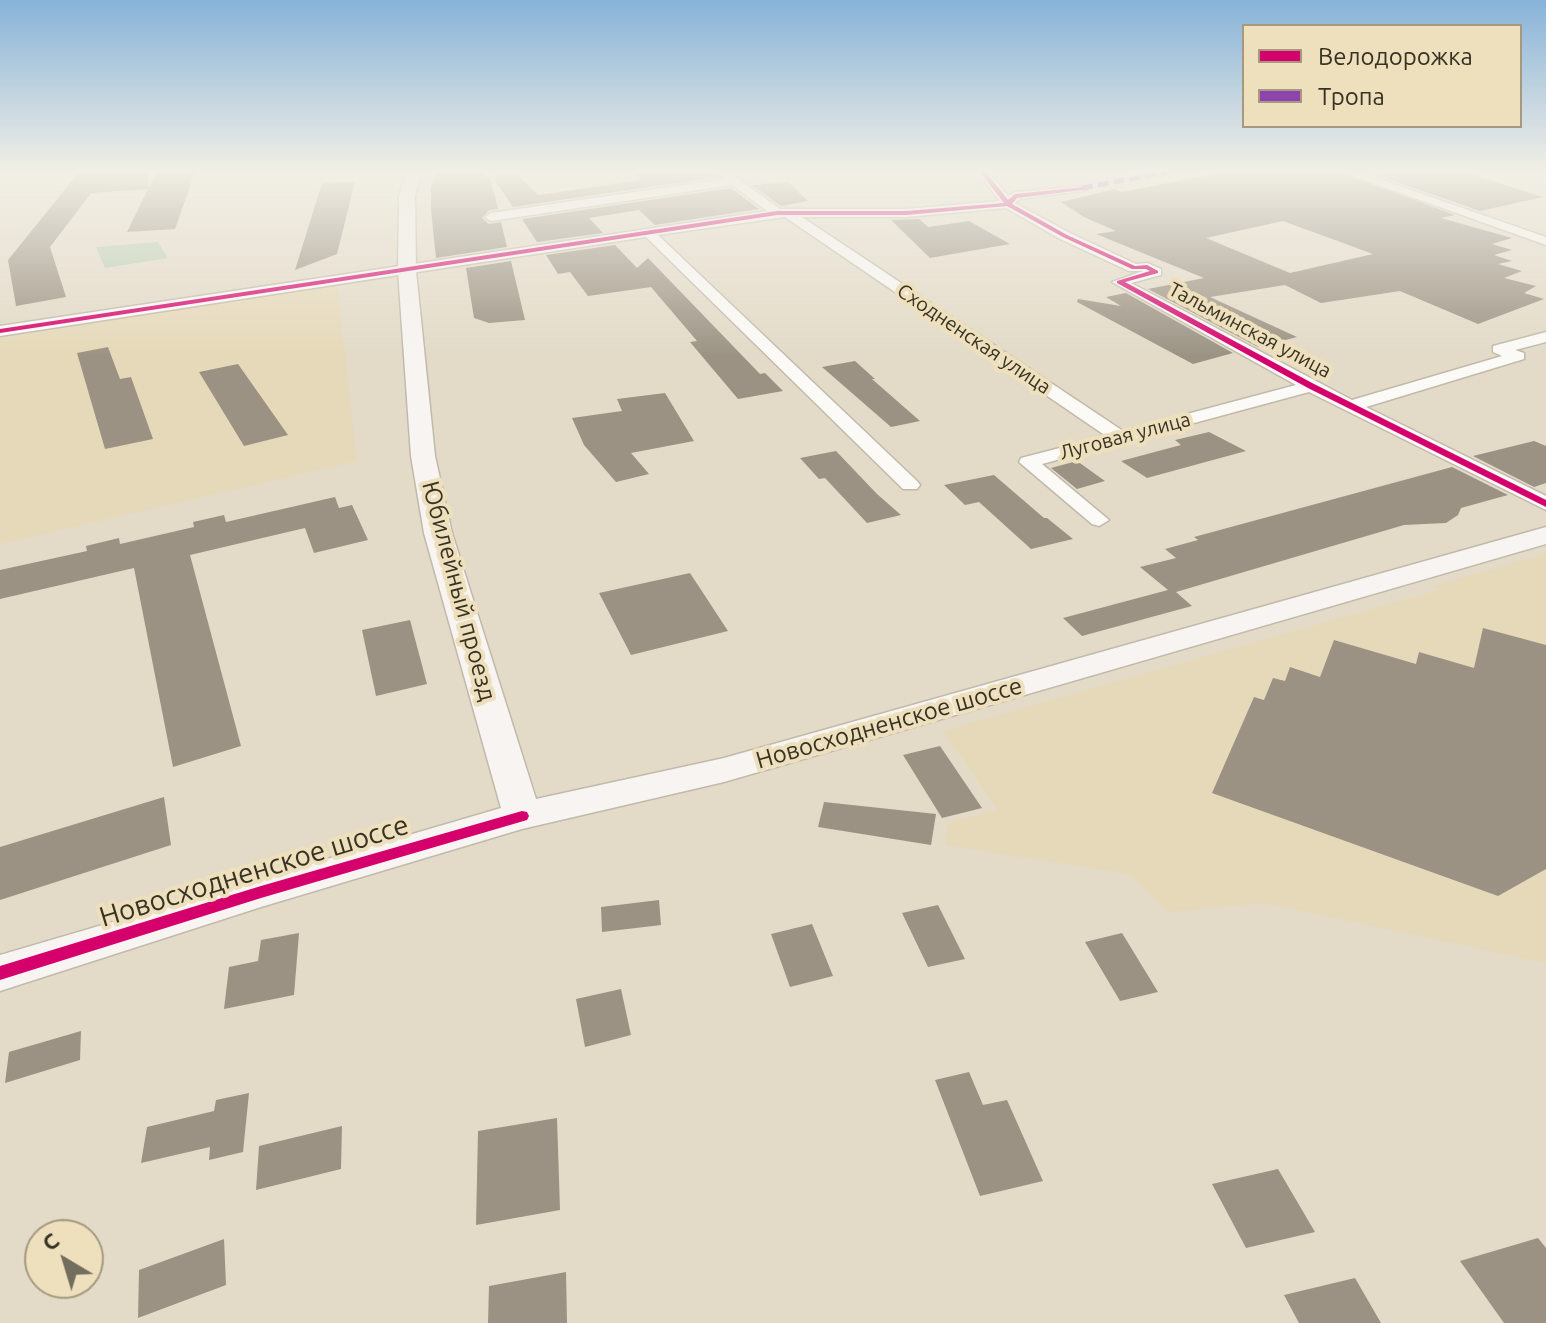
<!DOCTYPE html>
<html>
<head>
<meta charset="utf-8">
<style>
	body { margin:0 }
	#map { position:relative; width:1546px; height:1323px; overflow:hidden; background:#e3dbc8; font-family:Ubuntu,sans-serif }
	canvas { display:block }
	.legend { position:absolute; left:1242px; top:24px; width:280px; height:104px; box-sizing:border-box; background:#eee0bd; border:2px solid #a59a80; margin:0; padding:10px 14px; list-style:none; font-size:24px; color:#373224 }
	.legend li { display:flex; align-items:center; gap:16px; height:40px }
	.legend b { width:40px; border:2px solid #a59a80 }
	.north { position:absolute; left:24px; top:1219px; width:80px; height:80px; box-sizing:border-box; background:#eee0bd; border:2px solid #a59a80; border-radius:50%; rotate:322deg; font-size:22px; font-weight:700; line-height:32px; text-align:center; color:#373224 }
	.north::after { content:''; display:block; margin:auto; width:28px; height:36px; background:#736d5d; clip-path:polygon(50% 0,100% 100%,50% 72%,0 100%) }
</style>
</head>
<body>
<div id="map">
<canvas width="1546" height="1323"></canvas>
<ul class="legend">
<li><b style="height:10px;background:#d6006c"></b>Велодорожка</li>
<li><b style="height:10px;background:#8e44ad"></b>Тропа</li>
</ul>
<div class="north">С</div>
</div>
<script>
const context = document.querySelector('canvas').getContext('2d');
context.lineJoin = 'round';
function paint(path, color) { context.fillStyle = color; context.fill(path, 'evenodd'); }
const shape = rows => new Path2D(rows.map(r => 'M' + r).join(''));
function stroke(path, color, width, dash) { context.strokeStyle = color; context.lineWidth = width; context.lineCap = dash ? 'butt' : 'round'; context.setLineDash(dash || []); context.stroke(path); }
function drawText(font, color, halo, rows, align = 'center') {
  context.font = font + ' Ubuntu,sans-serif'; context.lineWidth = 8; context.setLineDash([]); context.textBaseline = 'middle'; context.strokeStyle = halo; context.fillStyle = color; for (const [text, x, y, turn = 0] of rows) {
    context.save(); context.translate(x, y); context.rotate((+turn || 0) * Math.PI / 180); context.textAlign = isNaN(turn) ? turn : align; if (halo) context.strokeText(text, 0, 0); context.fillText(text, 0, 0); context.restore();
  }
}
paint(shape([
	[337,284,357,461,0,544,0,338],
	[1546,554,1546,963,1265,903,1167,912,1129,874,945,845,948,823,998,810,943,731,1438,590,1434,586]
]), '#e6d9b9');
paint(shape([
	[158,242,168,258,105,268,96,247]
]), '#baceb5');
paint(shape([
	[79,172,148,172,149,188,157,172,195,172,175,229,127,232,148,189,91,193,50,247,66,297,16,306,8,260],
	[437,172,486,172,484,177,490,177,498,209,489,210,482,218,489,224,501,222,507,247,436,258,431,210,431,186],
	[631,172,713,172,717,177,513,207,492,176,516,173,538,195,641,180],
	[1225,172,1339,172,1455,215,1441,218,1512,238,1492,244,1512,250,1494,255,1512,261,1498,264,1522,271,1504,278,1536,286,1524,293,1544,299,1478,324,1400,291,1321,303,1285,285,1210,297,1297,337,1258,347,1148,289,1204,278,1096,234,1116,231,1084,217,1061,202,1115,189,1122,192],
	[1283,221,1373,254,1290,273,1206,238],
	[1368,172,1464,172,1543,197,1480,211],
	[355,182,337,254,295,270,322,183],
	[788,182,808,201,781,206,752,185],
	[731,188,759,209,655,225,639,210,589,218,603,233,537,242,522,219],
	[919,219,928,227,969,221,1010,244,930,258,891,220],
	[615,245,637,268,648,258,760,374,765,373,783,391,738,399,690,342,697,341,651,287,588,296,570,272,558,274,546,255],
	[511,261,525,320,489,323,474,318,466,268],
	[1126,293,1233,353,1193,364,1077,302,1078,299,1121,306,1106,297],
	[108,347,120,379,131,377,153,439,105,449,77,353],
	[855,361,875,379,872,379,920,421,891,427,822,367],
	[238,364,288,435,244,446,199,372],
	[665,393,694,441,631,453,649,474,616,482,584,445,572,418,622,411,617,399],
	[1209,432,1246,451,1147,478,1121,461,1181,445,1175,440],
	[1534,441,1546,446,1546,483,1534,487,1473,456],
	[836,451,877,494,901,515,867,523,825,478,819,479,800,458],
	[1077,461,1105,481,1077,489,1051,468],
	[1452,467,1508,495,1461,508,1458,515,1446,523,1404,525,1176,592,1192,606,1082,636,1063,618,1168,590,1140,567,1176,558,1165,549,1198,540,1194,537],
	[994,475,1044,518,1047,518,1073,539,1031,549,979,502,965,505,944,485],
	[335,497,339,508,352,505,368,540,314,553,305,528,190,555,241,746,173,767,134,568,0,599,0,570,87,551,86,546,119,538,120,544,194,527,193,522,224,515,226,522],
	[690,573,728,631,631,655,599,593],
	[410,620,427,684,376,696,362,630],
	[1483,628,1546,645,1546,869,1498,896,1212,793,1254,697,1264,700,1273,678,1285,681,1290,667,1320,677,1334,640,1416,664,1419,652,1474,668],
	[940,746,982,808,942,818,903,755],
	[164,797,171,845,0,900,0,847],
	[824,802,936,814,931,845,818,827],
	[659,900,661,925,602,932,601,907],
	[938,905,965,959,928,967,902,913],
	[812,924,833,976,790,987,771,934],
	[299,933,294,995,224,1009,229,967,258,961,261,940],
	[1122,933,1158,992,1120,1001,1085,942],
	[621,989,631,1035,585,1047,576,999],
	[81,1031,80,1060,5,1083,9,1052],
	[969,1072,983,1105,1007,1100,1043,1181,980,1196,935,1080],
	[249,1093,243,1152,209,1160,210,1147,141,1163,147,1127,214,1111,216,1100],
	[557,1118,560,1210,476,1225,478,1131],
	[342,1126,341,1169,256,1190,259,1146],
	[1278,1169,1315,1232,1246,1248,1212,1184],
	[1538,1238,1546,1248,1546,1323,1504,1323,1460,1261],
	[224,1239,226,1285,138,1318,139,1270],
	[566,1272,567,1323,488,1323,489,1286],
	[1355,1278,1381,1323,1299,1323,1284,1295]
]), '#9b9283');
const street = shape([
	[716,172,729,172,780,209,906,209,1000,201,977,172,989,172,1008,196,1015,192,1086,186,1088,188,1082,191,1019,199,1015,203,1070,233,1136,264,1147,263,1161,269,1161,275,1131,283,1352,400,1502,356,1493,352,1493,346,1546,332,1546,342,1515,350,1524,353,1524,359,1366,407,1546,496,1546,510,1309,392,1042,464,1109,520,1099,526,1092,524,1019,462,1021,458,1106,436,785,217,658,235,917,481,920,485,917,489,903,489,646,237,0,336,0,326,767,211,732,185,491,221,485,217,491,213,724,179,716,172],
	[1006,208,1060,239,1129,271,1143,271,1112,282,1296,385,1123,431,802,217,906,217,1006,208],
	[1342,172,1359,172,1546,237,1546,245,1342,172]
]);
const secondary = shape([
	[407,172,421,172,415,196,416,271,435,456,452,533,536,799,724,758,1546,527,1546,544,724,782,522,829,261,907,0,991,0,955,501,808,424,533,411,456,398,271,399,196,407,172]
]);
stroke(street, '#c1baab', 3);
stroke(secondary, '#c1baab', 3);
paint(street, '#fbfaf7');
paint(secondary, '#f7f4f2');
stroke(shape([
	[1082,188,1167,172]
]), '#8e44ad', 5, [11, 5]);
paint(shape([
	[980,172,986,172,1008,200,1015,194,1084,187,1082,190,1017,198,1012,204,1067,235,1135,266,1147,265,1158,271,1158,273,1125,282,1314,384,1546,500,1546,507,1308,388,1117,283,1117,281,1150,271,1146,269,1132,269,1063,237,1007,206,906,215,777,215,0,333,0,329,777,211,906,211,1004,203,980,172],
	[522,811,527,812,529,816,527,820,261,898,0,980,0,966,261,886,522,811]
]), '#d6006c');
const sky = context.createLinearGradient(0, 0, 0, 357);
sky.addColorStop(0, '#87b3d8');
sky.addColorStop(0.48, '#f2efe6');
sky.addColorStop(1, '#f2efe600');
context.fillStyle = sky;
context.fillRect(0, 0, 1546, 357);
drawText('20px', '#373224', '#eee0bd', [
	["Тальминская улица",1250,330,28],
	["Сходненская улица",974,339,34],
	["Луговая улица",1125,436,-15]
]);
drawText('24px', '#373224', '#eee0bd', [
	["Юбилейный проезд",459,591,75],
	["Новосходненское шоссе",889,723,-16]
]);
drawText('28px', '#373224', '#eee0bd', [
	["Новосходненское шоссе",254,871,-17]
]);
</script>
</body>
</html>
